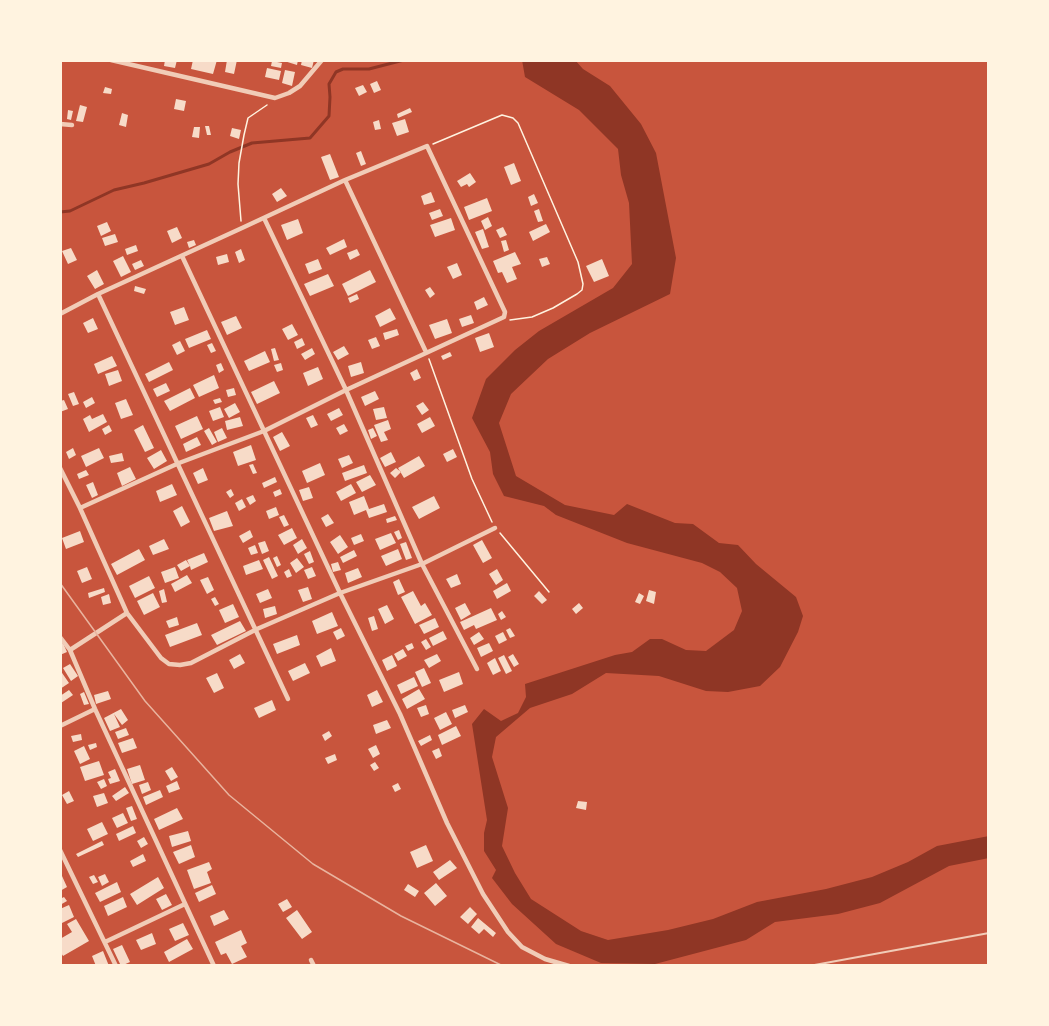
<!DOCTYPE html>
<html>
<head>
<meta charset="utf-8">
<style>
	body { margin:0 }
	#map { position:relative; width:1049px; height:1026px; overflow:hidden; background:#c8553d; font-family:"Golos Text",sans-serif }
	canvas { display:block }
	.frame { position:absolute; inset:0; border:62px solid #fff3e0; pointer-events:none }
</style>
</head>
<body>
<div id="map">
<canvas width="1049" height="1026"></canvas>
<div class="frame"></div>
</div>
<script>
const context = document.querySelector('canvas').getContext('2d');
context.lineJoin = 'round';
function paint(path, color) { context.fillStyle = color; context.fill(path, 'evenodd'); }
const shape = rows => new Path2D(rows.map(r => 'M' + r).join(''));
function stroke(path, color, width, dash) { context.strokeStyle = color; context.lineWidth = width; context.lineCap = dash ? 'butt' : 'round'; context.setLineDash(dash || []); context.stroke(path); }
paint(shape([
	[522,60,575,60,583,69,610,86,641,124,656,153,676,258,670,294,590,333,548,359,511,394,499,423,516,476,565,505,614,515,627,504,675,523,693,524,719,543,738,545,756,564,796,597,803,616,798,632,780,667,760,686,728,692,706,691,659,676,606,673,572,694,530,708,496,737,492,757,508,808,502,846,515,873,531,899,581,931,608,940,668,930,713,919,757,902,826,889,872,877,908,862,937,846,989,836,989,858,949,866,880,903,838,914,775,922,746,940,655,964,601,963,556,944,512,904,492,878,496,870,484,851,484,833,487,820,472,724,484,709,501,721,518,713,526,697,525,684,615,655,632,652,650,639,662,639,686,650,706,651,734,630,742,611,737,588,720,572,702,563,627,543,556,515,544,506,504,496,493,474,490,452,472,418,486,379,515,350,539,331,613,288,632,264,629,203,621,175,618,149,579,110,525,77]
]), '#8f3625');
stroke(shape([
	[60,212,70,211,114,190,144,183,209,164,230,152,252,143,310,138,329,116,330,97,329,84,336,72,343,69,369,69,404,60]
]), '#8f3625', 3);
paint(shape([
	[165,60,177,60,175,68,164,66],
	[193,60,217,60,213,74,191,69],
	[227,60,237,60,234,74,225,72],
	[281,60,298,60,297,65],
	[302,60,314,60,312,68,301,65],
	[272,61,282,63,281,68,271,66],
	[267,68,281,71,279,80,265,77],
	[285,70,295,72,292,86,282,83],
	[377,81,381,90,374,93,370,84],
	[363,85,367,92,359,96,355,88],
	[105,87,112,89,111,94,103,93],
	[176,99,186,101,184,111,174,109],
	[80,105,87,107,83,122,76,121],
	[410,108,412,112,398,118,397,114],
	[68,110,73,111,71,120,67,119],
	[122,113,128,115,126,127,119,125],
	[405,119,409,132,397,136,392,123],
	[379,120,381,129,375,130,373,122],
	[205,126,209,126,211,135,207,135],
	[194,127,200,127,199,138,192,137],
	[232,128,241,130,239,139,230,136],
	[361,151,366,164,361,166,356,153],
	[330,154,339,177,330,180,321,157],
	[514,163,521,181,511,185,504,167],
	[470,173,476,182,469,187,467,184,461,187,457,181],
	[281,188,287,196,277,202,272,194],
	[431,192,435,202,424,205,421,196],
	[534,194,538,203,531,206,528,197],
	[487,198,492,211,469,220,464,207],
	[440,209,443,216,432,220,429,213],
	[539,209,543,221,538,222,534,211],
	[488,217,492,226,485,230,481,221],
	[451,218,455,230,435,237,430,225],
	[298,219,303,233,287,240,281,225],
	[107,222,111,231,101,236,97,226],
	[546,224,550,232,533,241,529,232],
	[177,227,182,238,172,243,167,231],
	[503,227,507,235,500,238,496,230],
	[483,229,489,247,482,249,475,232],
	[115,234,118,242,105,246,102,238],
	[344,239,347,247,330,255,326,248],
	[194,240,196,245,189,248,187,242],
	[506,240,509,250,504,252,501,241],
	[136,245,138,251,127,255,125,249],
	[71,248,77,260,68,264,62,251],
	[241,249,245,260,239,263,235,252],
	[357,249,360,255,350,260,347,253],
	[515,252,521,264,512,267,517,279,507,283,502,272,498,273,493,261],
	[227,254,229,262,218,265,216,257],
	[123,256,131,272,121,277,113,261],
	[547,257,550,264,542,267,539,259],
	[318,259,322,269,309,274,305,264],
	[602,259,609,276,594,282,586,266],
	[141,260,144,266,135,270,132,264],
	[457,263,462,275,453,279,447,267],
	[97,270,104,284,95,289,87,276],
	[370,270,376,282,348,296,342,284],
	[328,274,334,286,310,296,304,284],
	[135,286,146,289,144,294,134,291],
	[430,287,435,294,430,298,425,290],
	[357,294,359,299,350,303,348,298],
	[484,297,488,305,477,310,474,302],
	[184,307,189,320,175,325,170,312],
	[390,308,396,319,380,327,375,316],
	[471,315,474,323,462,327,459,319],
	[236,316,242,328,227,335,221,322],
	[93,318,98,329,88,333,83,323],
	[447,319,452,333,435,339,429,325],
	[292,324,298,335,288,340,282,329],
	[397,329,399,335,385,340,383,333],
	[207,330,211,339,189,348,185,339],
	[489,333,494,347,480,352,475,338],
	[376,337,380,346,372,349,368,340],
	[302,338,305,345,297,349,294,342],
	[180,341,185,351,177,355,172,345],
	[212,343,216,351,211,353,207,345],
	[344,346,349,354,338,360,333,352],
	[275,348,279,360,274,361,271,349],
	[312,348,315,354,305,360,301,354],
	[265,351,270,362,249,371,244,361],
	[450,352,452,356,443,360,441,356],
	[112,356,117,366,98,374,94,364],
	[169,362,173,370,149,382,145,374],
	[361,362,364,373,351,377,348,366],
	[221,363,224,370,219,373,216,365],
	[281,363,283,370,277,372,274,365],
	[318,367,323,379,308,386,303,373],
	[417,369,421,378,414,381,410,373],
	[118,370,122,381,109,386,105,374],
	[214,375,219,388,199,397,193,385],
	[274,381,280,393,257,404,251,392],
	[166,383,170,391,157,397,153,389],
	[190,388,195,398,170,411,164,401],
	[234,388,236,395,228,397,226,390],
	[375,391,379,399,365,406,361,397],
	[74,392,79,404,73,406,68,394],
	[92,397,95,403,86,408,83,402],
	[220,398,222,402,215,404,213,400],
	[126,399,133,415,121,419,115,403],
	[64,400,68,409,60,412,60,401],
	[423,402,429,410,422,415,416,406],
	[235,403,240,412,229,418,224,409],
	[220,407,224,417,213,421,209,411],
	[384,407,387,418,376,420,373,409],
	[339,408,343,415,331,421,327,414],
	[103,414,107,422,89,432,83,419,90,415,92,419],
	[313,415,318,425,311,428,306,418],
	[197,416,203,429,181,439,175,426],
	[240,417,243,426,227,430,225,421],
	[430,417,435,426,422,433,417,424],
	[388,420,391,429,384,432,388,440,381,442,374,425],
	[344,424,348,431,340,435,336,428],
	[109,425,112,431,105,435,102,429],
	[143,425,154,448,145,452,134,430],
	[209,428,217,442,212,445,204,431],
	[222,428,227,438,218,442,214,432],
	[373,428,377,436,371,439,368,430],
	[282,432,290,446,280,451,273,437],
	[197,437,201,445,186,452,183,444],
	[251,445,256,460,238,466,233,452],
	[73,448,76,455,69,459,66,452],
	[99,448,104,458,86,467,81,456],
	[453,449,457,457,447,462,443,454],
	[161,450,167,461,154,469,147,458],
	[391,452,396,462,385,467,380,458],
	[122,453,124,461,111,463,109,456],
	[349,455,353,463,342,468,338,459],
	[419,456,425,466,404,478,398,468],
	[320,463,325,475,307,483,302,471],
	[253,464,257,473,253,474,249,465],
	[364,465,367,473,345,481,342,473],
	[130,467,136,479,122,486,117,473],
	[203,468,208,480,198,484,193,473],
	[396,468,401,472,395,478,390,473],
	[86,470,89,475,79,479,77,474],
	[370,475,376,485,362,492,356,482],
	[275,477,277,482,264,488,262,483],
	[93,482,98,495,92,498,86,485],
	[172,484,177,495,160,502,156,491],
	[351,484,356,493,341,501,336,492],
	[309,487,313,498,303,501,299,490],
	[231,489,234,495,230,498,226,492],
	[280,489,282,494,275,497,273,492],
	[253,495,256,501,250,505,246,498],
	[364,496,369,509,384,504,387,512,369,518,366,510,354,515,349,502],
	[434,496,440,508,419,519,412,507],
	[242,499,246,507,239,511,235,503],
	[182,506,190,522,181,527,173,511],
	[276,507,279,515,269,519,266,511],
	[227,511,233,526,214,531,209,518],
	[328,514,334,523,326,527,321,518],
	[284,515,289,525,284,527,279,517],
	[395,516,397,520,387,523,386,519],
	[292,528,297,538,284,545,278,535],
	[250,530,253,537,243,543,239,536],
	[399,530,402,538,398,540,394,532],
	[80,531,84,542,66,549,62,538],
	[391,533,396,543,380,550,375,539],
	[361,534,364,541,354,545,351,538],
	[340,535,348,547,338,554,330,542],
	[164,539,169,549,153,555,149,546],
	[302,539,307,548,298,554,293,545],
	[482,540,492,558,483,563,473,545],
	[265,541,269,551,262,554,258,543],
	[406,542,412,558,406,560,400,544],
	[255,545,258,553,251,555,248,548],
	[139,549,145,560,117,575,111,564],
	[398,549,402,559,386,566,381,556],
	[354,550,357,556,343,563,340,557],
	[310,551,314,562,309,564,304,554],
	[204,553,208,562,191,570,190,566,181,571,177,565,186,560,190,566,187,560],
	[277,556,281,565,277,567,273,558],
	[269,557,278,576,272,579,263,560],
	[297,558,304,567,296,573,290,563],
	[259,560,263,569,246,575,243,566],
	[338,562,341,570,333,572,331,564],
	[87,567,92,579,82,583,77,571],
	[175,567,179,578,165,583,161,572],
	[312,567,316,576,308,579,304,570],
	[358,568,362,577,348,583,345,573],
	[289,569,292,576,287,578,284,572],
	[497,569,503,580,496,585,489,574],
	[457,574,461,584,451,588,446,579],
	[187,575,192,583,175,592,171,584],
	[149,576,155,588,135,598,129,586],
	[208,577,214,590,207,594,200,580],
	[399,579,405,592,398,595,393,582],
	[507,583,511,591,497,599,493,591],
	[308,587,312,599,303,602,298,590],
	[104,588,105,592,89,598,88,593],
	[164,589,167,602,162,603,159,591],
	[268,589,272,598,260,603,256,594],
	[649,590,656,592,654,604,646,601],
	[413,591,421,606,425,603,432,615,415,624,401,597],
	[539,591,547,600,542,604,534,596],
	[153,593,160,607,144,615,137,601],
	[639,593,644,596,640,604,635,602],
	[109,594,111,603,103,605,101,597],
	[215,597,219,604,215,606,211,599],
	[465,603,471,614,461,620,455,608],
	[579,603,583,608,576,614,572,609],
	[233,604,239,617,225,623,219,610],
	[387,605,394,619,385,624,378,609],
	[275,606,277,614,265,618,263,609],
	[491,608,497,620,476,629,474,625,464,630,460,622],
	[502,611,506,617,501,620,498,614],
	[332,612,338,626,317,634,312,621],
	[374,616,378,629,372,631,368,618],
	[177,617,179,625,169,628,166,621],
	[435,618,439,627,424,634,419,625],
	[240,621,246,631,217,645,211,635],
	[197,623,202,635,170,647,165,635],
	[341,628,345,636,337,640,333,632],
	[510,628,515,636,510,638,506,630],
	[443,631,447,639,433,646,429,638],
	[479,632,484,639,474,645,470,638],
	[503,632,507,640,499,644,495,636],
	[297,635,300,645,277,654,273,644],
	[426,639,431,647,426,650,421,642],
	[63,643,67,652,60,655,60,644],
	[412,643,414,648,408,651,405,646],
	[489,643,493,651,481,657,477,648],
	[331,648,336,661,321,667,316,656],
	[403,649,407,656,398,661,394,654],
	[240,654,245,663,234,669,229,660],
	[437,654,441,661,429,668,424,660],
	[513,654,519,664,514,667,508,657],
	[392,655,397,666,387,671,382,660],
	[504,655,512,671,506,674,498,658],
	[495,658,501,671,493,675,487,663],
	[305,663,310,673,293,681,288,671],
	[70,664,78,676,71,681,63,668],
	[424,668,431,683,422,687,415,672],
	[60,670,69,683,60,689],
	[459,672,463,684,444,692,439,680],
	[217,673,224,688,214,693,206,678],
	[414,677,418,686,401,694,397,685],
	[419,689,425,699,407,709,402,699],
	[69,690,73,695,61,703,60,696],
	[377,690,383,702,372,707,367,695],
	[108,691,111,699,96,704,94,695],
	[84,692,89,704,84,705,80,694],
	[272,700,276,710,259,718,254,708],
	[426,705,429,714,421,717,417,708],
	[465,705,468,712,455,718,452,710],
	[121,709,128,720,122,725,114,714,120,727,110,731,104,718],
	[446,712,452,724,440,730,434,718],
	[387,720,391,728,376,734,373,725],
	[456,726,461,736,442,745,438,735],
	[126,728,129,735,118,739,115,732],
	[329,731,332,736,325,741,322,735],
	[81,734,82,740,73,742,71,736],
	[430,735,432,740,421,746,418,741],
	[133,738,137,748,122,753,118,743],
	[96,743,97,747,90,750,88,745],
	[376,745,380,754,373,758,368,749],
	[84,746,90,759,80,764,74,751],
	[439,748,442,756,436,759,432,751],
	[335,754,337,760,328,764,325,758],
	[99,761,104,775,85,781,80,767],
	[375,762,379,768,374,771,370,765],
	[140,765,145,780,132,784,127,769],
	[172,767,178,777,171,781,165,771],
	[115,769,120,781,110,784,108,779,111,778,108,772],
	[104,779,107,786,101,789,97,782],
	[177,781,180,789,169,793,166,786],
	[148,782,151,790,142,794,139,785],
	[398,783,401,789,395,792,392,786],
	[125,787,129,793,116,801,112,796],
	[160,790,163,797,146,805,143,797],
	[69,791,74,801,67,804,62,795],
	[104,793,108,803,97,807,93,796],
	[578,801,587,802,586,810,576,808],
	[132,806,137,819,131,821,126,808],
	[177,808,183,819,159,830,154,819],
	[123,813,128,823,117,828,112,818],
	[102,822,108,834,93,841,87,829],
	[133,826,136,833,119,841,116,834],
	[188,831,191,841,172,847,169,836],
	[144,837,148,844,141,848,137,841],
	[102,841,104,845,78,857,76,854],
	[191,845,195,857,179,864,173,852],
	[426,845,433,861,417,868,410,852],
	[143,854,146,861,133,867,130,861],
	[450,860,457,868,439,880,433,872],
	[209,862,212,869,207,872,211,883,194,889,187,870],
	[105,874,109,882,102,886,98,877],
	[94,875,98,882,93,884,89,877],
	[62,876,67,887,60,891,60,877],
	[158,877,164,888,137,905,130,894],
	[117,882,121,892,100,902,95,893],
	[436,883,447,896,435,906,424,893],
	[408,884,419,891,415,897,404,890],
	[212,885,216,894,199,902,195,893],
	[166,894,172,905,162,910,156,899],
	[64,897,67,901,60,905,60,899],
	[123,897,127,907,108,916,104,906],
	[287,899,292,907,283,912,278,904],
	[69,905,74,917,60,924,60,909],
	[470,907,477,914,468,924,460,917],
	[224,910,229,919,214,926,210,916],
	[297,910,312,932,302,939,286,918],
	[478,918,496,933,493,937,484,929,479,934,471,927],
	[76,919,89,941,63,956,60,951,60,939,72,932,67,924],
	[183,923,189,935,175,941,169,929],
	[241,930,247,943,241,946,247,957,232,964,226,953,221,955,215,942],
	[152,933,156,944,141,950,136,940],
	[187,939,193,949,169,962,164,952],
	[122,945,130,962,121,966,113,949],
	[103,951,109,966,96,966,92,956]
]), '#f7dbc8');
stroke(shape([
	[433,144,502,115,513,118,518,123,578,262,583,284,582,290,577,294,553,308,532,317,510,320],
	[241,221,238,184,239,163,244,135,248,118,267,105],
	[429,359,472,479,492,522],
	[500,533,549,592]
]), '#fff3e0', 1.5);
stroke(shape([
	[809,966,989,933]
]), '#f1ccb7', 2);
stroke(shape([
	[111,60,275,98,289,93,300,86,322,60],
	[60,124,72,125],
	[345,180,426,352],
	[264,218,346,390,422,564,477,669],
	[182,256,340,593,400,714,447,823,483,894,508,932,522,947,545,959,569,966],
	[98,294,288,699],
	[60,314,98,294,242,228,345,180,427,146,505,312,504,317,346,390,264,431,179,463,80,508],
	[60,468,80,508,127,613,161,658,169,664,180,665,191,663,257,629,340,593,422,564,495,528],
	[60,637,70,650,95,709,214,966],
	[70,650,127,613],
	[60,726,95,709],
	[60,850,116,966],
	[105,942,185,904],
	[311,960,314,966]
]), '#f1ccb7', 4.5);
stroke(shape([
	[60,583,145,701,229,795,313,864,401,916,503,966]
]), '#e9b49f', 1.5);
</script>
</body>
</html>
